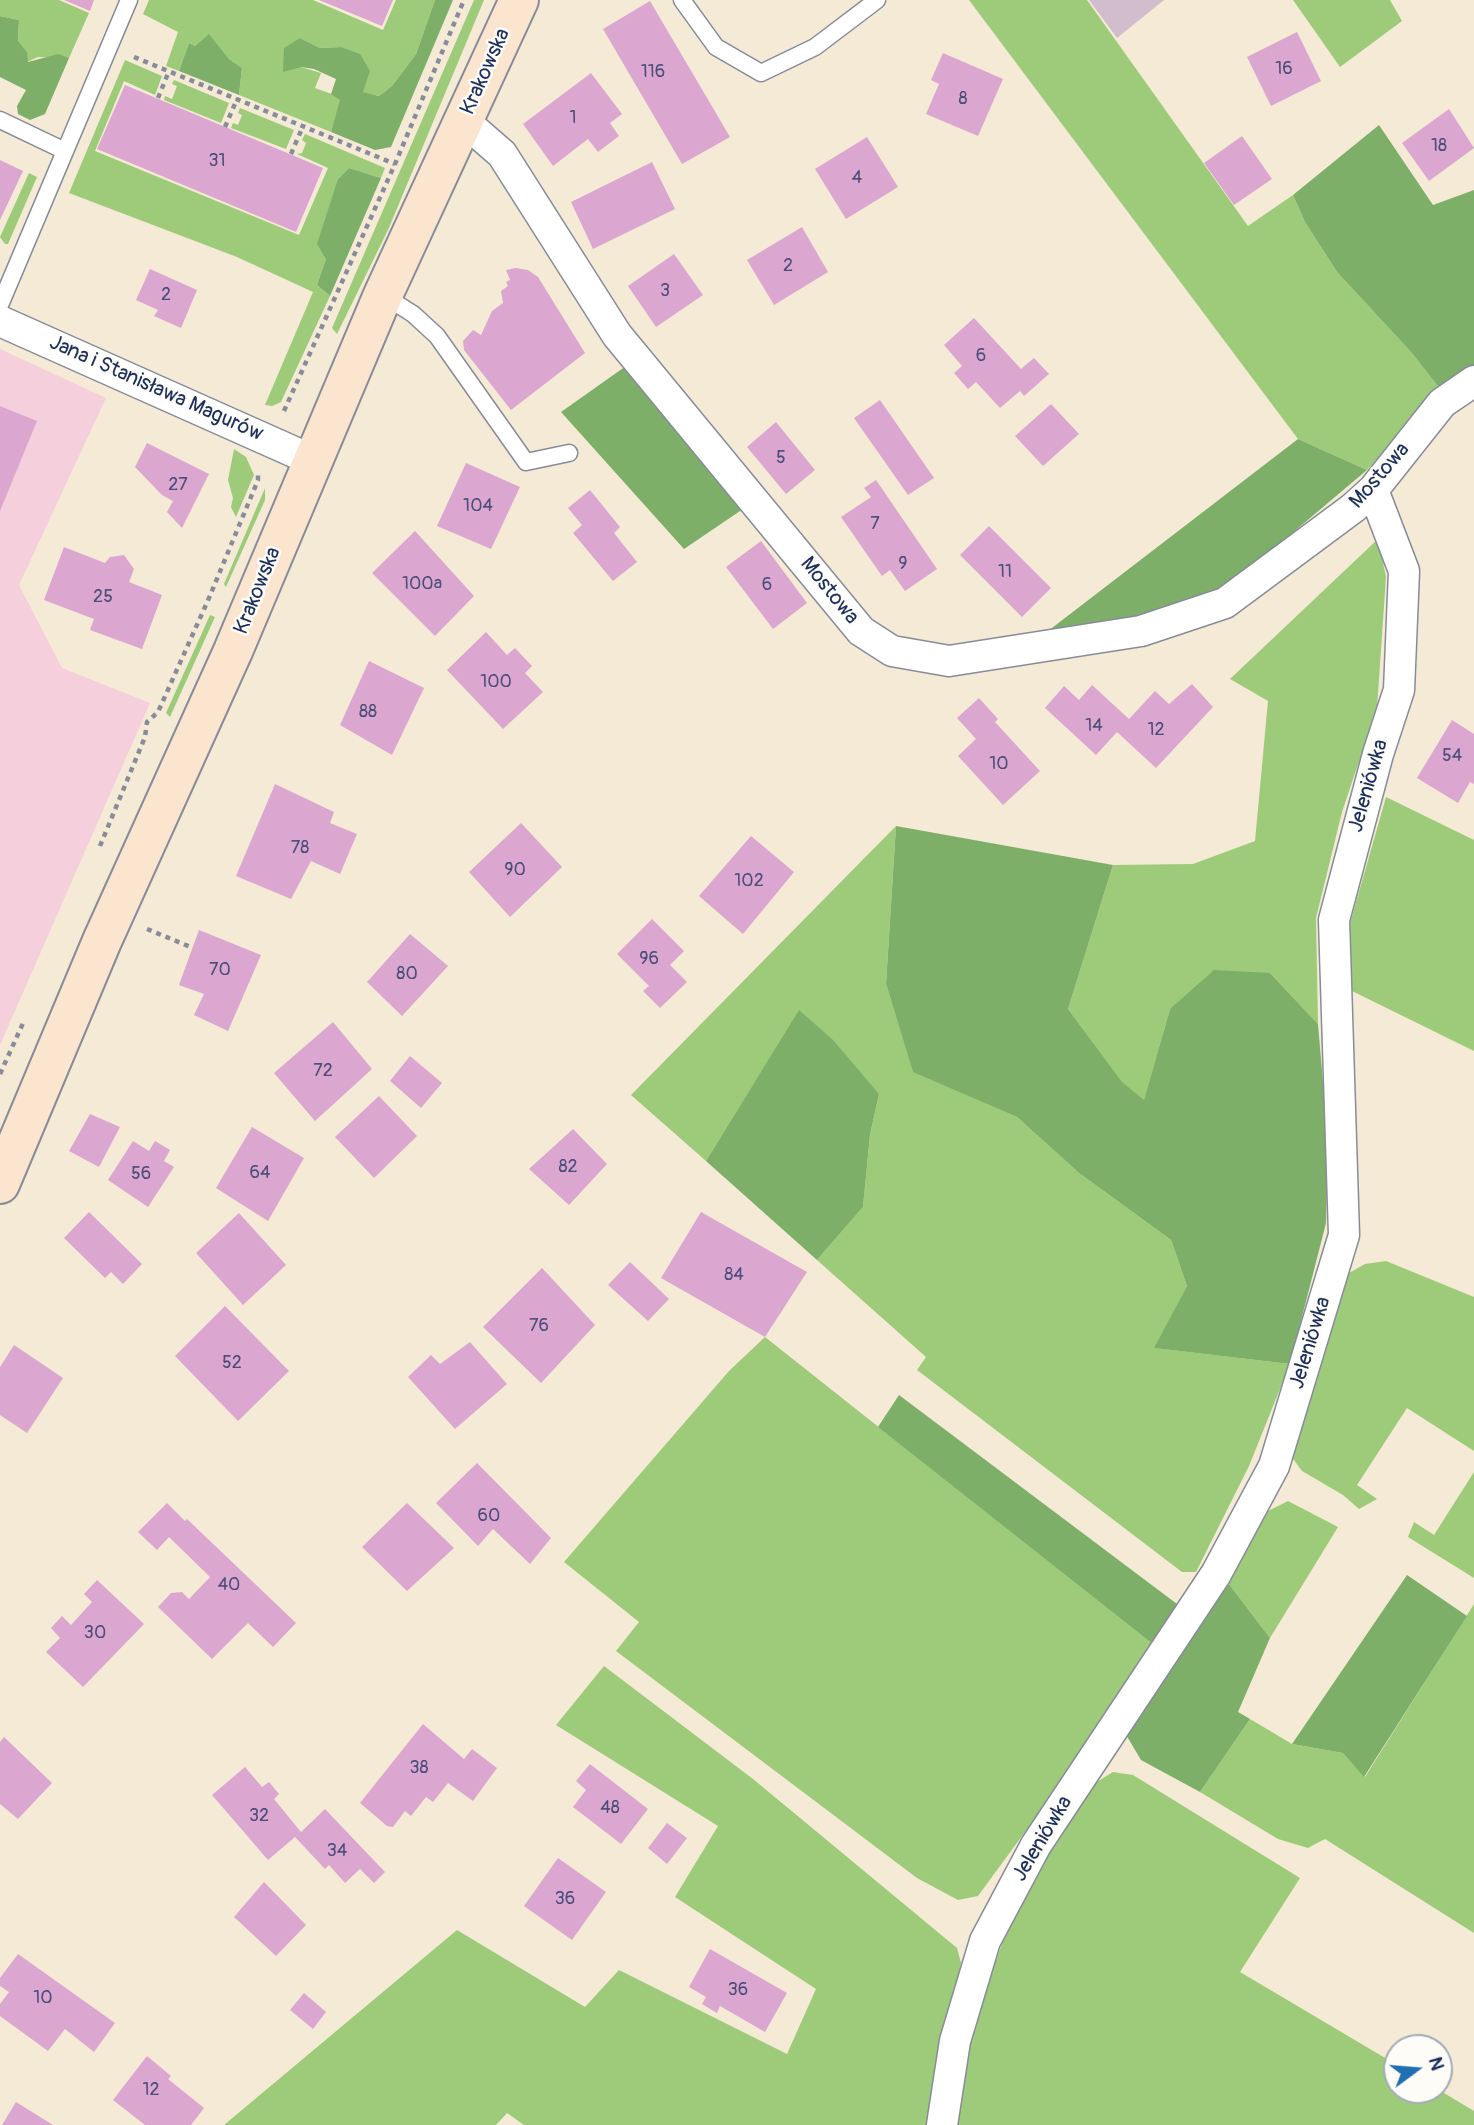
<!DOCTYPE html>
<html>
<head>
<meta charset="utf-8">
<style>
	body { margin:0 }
	#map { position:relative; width:1474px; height:2125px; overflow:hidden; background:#f4ead5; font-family:Pangolin,sans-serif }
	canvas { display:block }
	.north { position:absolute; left:1383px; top:2034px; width:70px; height:70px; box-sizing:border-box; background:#fdfcf7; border:2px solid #a3aaba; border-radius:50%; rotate:74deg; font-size:19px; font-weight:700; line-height:28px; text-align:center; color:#1b2f5e }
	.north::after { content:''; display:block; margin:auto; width:24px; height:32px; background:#1f6fb2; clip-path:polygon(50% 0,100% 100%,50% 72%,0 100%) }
</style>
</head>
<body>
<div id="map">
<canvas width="1474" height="2125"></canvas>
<div class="north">N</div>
</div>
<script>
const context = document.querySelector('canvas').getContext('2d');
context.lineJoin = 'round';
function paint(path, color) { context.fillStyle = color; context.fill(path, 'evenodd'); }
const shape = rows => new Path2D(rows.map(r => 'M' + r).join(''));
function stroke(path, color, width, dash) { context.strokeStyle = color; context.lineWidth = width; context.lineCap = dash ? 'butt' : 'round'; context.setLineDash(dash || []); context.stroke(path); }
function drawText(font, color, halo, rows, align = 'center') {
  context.font = font + ' Pangolin,sans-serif'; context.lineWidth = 5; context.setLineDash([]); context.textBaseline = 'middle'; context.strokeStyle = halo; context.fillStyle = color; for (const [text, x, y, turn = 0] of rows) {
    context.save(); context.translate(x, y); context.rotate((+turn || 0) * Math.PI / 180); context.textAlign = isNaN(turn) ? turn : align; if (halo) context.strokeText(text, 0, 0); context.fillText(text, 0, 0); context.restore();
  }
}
paint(shape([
	[0,349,106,398,19,585,62,668,150,703,0,1045]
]), '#f5cfdb');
paint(shape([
	[1089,0,1164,0,1117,38]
]), '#d1bdcc');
paint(shape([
	[0,0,59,0,89,13,69,58,38,57,27,62,27,52,18,42,19,20,0,16],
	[149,0,313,0,383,30,396,0,435,0,416,54,392,86,379,96,362,92,341,47,320,48,300,38,301,67,321,73,315,88,337,96,341,100,331,132,239,95,242,68,229,59,209,35,195,46,189,43,179,71,166,66,178,32,143,14],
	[474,0,484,0,388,230,337,334,332,328],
	[969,0,1087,0,1248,226,1293,195,1305,222,1337,272,1411,352,1440,389,1367,470,1298,439],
	[1293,0,1390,0,1402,21,1340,67],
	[125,60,162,76,155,95,124,81,95,151,299,235,328,168,297,154,302,153,306,143,302,140,305,134,385,168,381,178,349,168,338,179,326,259,317,285,330,296,281,402,272,406,265,405,313,292,237,257,69,193],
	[174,80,229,103,221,123,164,100,165,96,172,99,177,86,172,84],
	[240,108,294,130,286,149,231,128,233,123,238,125,242,115,238,113],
	[29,173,37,177,8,244,5,244,0,237],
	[234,449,246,457,254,475,236,517,231,507,233,498,228,480],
	[265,488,265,500,226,587,224,584],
	[1378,539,1386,577,1377,708,1342,812,1316,918,1318,1024,1270,973,1170,1009,1144,1101,1122,1083,1068,1009,1113,865,1193,864,1255,841,1268,701,1230,679],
	[210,615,215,617,170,717,166,713],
	[1386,797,1474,840,1474,1051,1348,989,1349,927],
	[896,826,886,984,913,1071,1017,1117,1079,1173,1171,1240,1187,1286,1155,1348,1290,1364,1249,1466,1196,1572,1182,1572,917,1370,926,1357,817,1260,863,1207,870,1135,879,1094,799,1011,706,1161,631,1095],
	[1386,1261,1474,1297,1474,1451,1407,1408,1357,1485,1377,1499,1359,1509,1343,1495,1302,1471,1291,1456,1349,1273,1365,1264],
	[765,1337,1159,1649,978,1896,958,1900,917,1878,616,1651,639,1622,564,1562,729,1371],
	[1474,1472,1474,1578,1408,1537,1414,1522,1434,1535],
	[1288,1501,1338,1527,1270,1638,1229,1584,1248,1541,1268,1511],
	[1474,1604,1474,1933,1325,1839,1308,1848,1278,1839,1200,1792,1250,1719,1292,1744,1343,1753,1365,1777],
	[604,1666,753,1779,957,1948,961,1963,928,2125,524,2125,507,2113,496,2125,224,2125,457,1930,585,2007,619,1970,787,2054,816,1989,675,1897,718,1826,556,1725],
	[1113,1772,1133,1775,1300,1878,1240,1972,1397,2065,1397,2090,1439,2090,1474,2111,1474,2125,955,2125,963,2050,1016,1906,1092,1785]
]), '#9dcb79');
paint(shape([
	[435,0,453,0,391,147,375,150,331,132,340,100,331,94,336,79,314,69,301,67,283,72,284,48,300,38,320,48,341,47,360,54,370,71,363,92,379,96,392,86,416,54],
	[0,16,19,20,18,41,27,52,28,62,58,54,69,58,45,114,30,120,18,114,17,106,26,90,0,77],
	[209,34,229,59,242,68,239,95,179,71,189,43,195,46],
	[1379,125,1433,205,1474,190,1474,369,1440,389,1411,352,1337,272,1305,222,1293,195],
	[349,168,381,178,330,296,317,285,326,259,317,244,338,179],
	[626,366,743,509,684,549,561,412],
	[1298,439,1367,470,1220,594,1131,621,1048,631],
	[896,826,1113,865,1068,1009,1122,1082,1144,1100,1170,1009,1214,970,1270,973,1318,1024,1328,1141,1326,1223,1290,1364,1154,1348,1187,1286,1171,1240,1079,1173,1017,1117,913,1072,886,984],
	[799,1010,833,1040,879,1094,870,1135,863,1207,817,1260,706,1161],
	[899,1395,1177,1604,1159,1649,878,1427],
	[1407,1575,1467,1616,1364,1777,1343,1753,1292,1744],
	[1229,1584,1270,1638,1238,1712,1250,1719,1200,1792,1141,1760,1125,1733]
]), '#7eaf69');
paint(shape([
	[64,0,94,0,90,11],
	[319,0,393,0,382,26],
	[650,1,730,137,682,164,603,29],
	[1297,32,1321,81,1271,106,1247,57],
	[943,53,1003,79,978,136,926,114,939,84,931,80],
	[591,73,622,114,610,123,619,136,598,152,588,139,553,166,523,124],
	[125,85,323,168,296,232,97,149],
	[1449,109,1474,148,1429,181,1402,143],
	[1242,136,1272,179,1234,205,1204,163],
	[867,137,898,187,846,219,815,169],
	[0,160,23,171,0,220],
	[652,162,675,209,593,249,571,202],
	[802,227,828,272,774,305,747,260],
	[674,254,703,295,656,327,628,286],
	[516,268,528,270,538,277,585,353,511,410,464,350,463,341,473,330,481,335,492,311,503,303,501,291,508,286,506,282,510,280,506,270],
	[150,269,197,290,181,328,154,316,158,310,136,300],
	[974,318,1021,369,1034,358,1049,374,1024,396,1020,391,1000,408,976,382,968,389,954,373,962,366,944,345],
	[880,400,934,478,908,495,854,418],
	[1051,404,1079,434,1043,466,1015,436],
	[0,406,37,421,0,511],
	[776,422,815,470,786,494,747,447],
	[147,443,209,474,182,528,167,512,173,501,162,495,135,467],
	[466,463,520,487,491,549,437,526],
	[876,480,937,569,905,591,890,570,882,576,841,517,871,497,864,488],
	[590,490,620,527,614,533,637,562,613,581,573,533,582,525,568,508],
	[989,526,1051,588,1022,617,960,555],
	[415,531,474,596,435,636,372,573],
	[761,541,807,603,773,629,726,567],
	[64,547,105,563,110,557,124,555,134,569,129,582,162,595,142,649,90,630,94,619,44,600],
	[486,632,507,655,515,648,532,666,525,673,543,692,503,729,447,670],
	[369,661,424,688,392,755,340,725],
	[1192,684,1213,707,1156,768,1117,732,1096,755,1045,708,1064,686,1079,700,1092,685,1129,719,1155,691,1169,704],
	[979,698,998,719,995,722,1040,771,1003,805,958,756,976,739,957,718],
	[1452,720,1474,734,1474,784,1470,782,1458,803,1417,778],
	[275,784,334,812,330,823,357,834,340,874,311,861,291,899,236,876],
	[521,823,562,867,510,917,469,872],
	[751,836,794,872,743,934,699,896],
	[652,919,684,951,670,965,687,982,660,1008,643,991,649,986,617,954],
	[199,930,261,955,228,1031,194,1015,204,994,179,985],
	[410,934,448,966,402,1016,367,982],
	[333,1022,372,1069,315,1121,274,1073],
	[410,1056,442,1083,421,1108,390,1081],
	[379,1096,417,1136,374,1178,335,1137],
	[90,1114,120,1127,99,1167,69,1151],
	[252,1127,304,1158,268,1221,216,1188],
	[573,1129,607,1164,569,1205,529,1169],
	[133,1141,149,1151,155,1141,170,1150,164,1161,174,1167,148,1207,108,1180],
	[89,1212,142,1264,123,1284,111,1272,105,1278,64,1238],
	[701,1212,807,1272,765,1337,661,1278],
	[239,1213,286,1265,243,1305,196,1253],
	[630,1262,669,1299,648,1321,608,1285],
	[542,1268,595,1325,541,1383,483,1327],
	[225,1306,289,1371,238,1421,175,1356],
	[470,1342,507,1384,455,1429,408,1377,431,1355,440,1364],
	[14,1345,63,1378,27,1433,0,1415,0,1367],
	[477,1463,551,1538,530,1564,493,1529,478,1546,436,1503],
	[167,1503,185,1521,187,1519,296,1623,273,1647,248,1623,212,1659,158,1607,171,1593,182,1592,189,1599,210,1577,169,1537,157,1550,138,1532],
	[407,1503,454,1548,407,1591,362,1547],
	[97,1580,144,1624,83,1687,46,1652,60,1638,51,1628,62,1616,71,1625,92,1602,84,1594],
	[423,1724,464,1759,472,1749,497,1768,473,1801,448,1783,433,1802,426,1797,411,1816,405,1811,393,1827,387,1826,360,1803],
	[4,1737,52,1783,18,1819,0,1804,0,1742],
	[590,1764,648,1809,621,1844,573,1807,586,1790,576,1781],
	[245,1767,262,1787,269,1782,279,1794,274,1799,301,1832,325,1809,385,1872,374,1883,360,1869,345,1883,329,1865,325,1869,295,1837,268,1860,212,1795],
	[667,1823,687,1838,667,1864,648,1848],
	[558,1858,606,1892,572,1940,524,1906],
	[264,1882,306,1925,276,1956,234,1917],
	[710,1949,787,1993,765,2032,720,2006,717,2013,702,2004,706,1997,689,1987],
	[18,1954,115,2023,94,2052,65,2029,48,2051,0,2016,0,2004,9,1992,0,1986,0,1978],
	[304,1993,326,2012,313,2029,290,2010],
	[147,2056,171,2076,168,2079,204,2108,191,2125,145,2125,113,2100],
	[16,2102,53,2125,2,2125]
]), '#dba7d0');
const lane = shape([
	[682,0,716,47,761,73,815,47,877,0],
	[0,120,65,151],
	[383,295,413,314,437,336,526,462,569,453],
	[0,305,129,0]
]);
const street = shape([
	[464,121,502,154,617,335,861,631,892,651,949,661,1141,631,1225,603,1353,508,1373,490,1442,403,1474,381],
	[0,321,312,460],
	[942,2125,955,2041,985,1941,1036,1845,1216,1574,1274,1466,1344,1235,1334,920,1378,754,1399,690,1404,571,1373,490]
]);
const secondary = shape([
	[0,1184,102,941,233,651,383,295,519,0]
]);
stroke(lane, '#888c9a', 19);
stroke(street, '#888c9a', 33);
stroke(secondary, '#888c9a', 42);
stroke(shape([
	[134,57,395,164],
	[158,98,169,71],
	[225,127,237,99],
	[291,154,303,126],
	[284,411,395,164,464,0],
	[100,846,145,737,147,722,158,712,209,598,258,480,258,473],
	[147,929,193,948],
	[0,1074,24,1021]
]), '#888c9a', 4.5, [5, 5]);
stroke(lane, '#fff', 16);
stroke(street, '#fff', 30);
stroke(secondary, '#fbe5cf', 38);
drawText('18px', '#4b4d7a', null, [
	["16",1284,69],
	["116",653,72],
	["8",963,99],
	["1",573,118],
	["18",1439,146],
	["31",217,161],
	["4",857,178],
	["2",788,266],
	["3",665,291],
	["2",166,295],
	["6",981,356],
	["5",781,458],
	["27",178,485],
	["104",478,506],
	["7",875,524],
	["9",903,564],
	["11",1005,572],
	["100a",422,584],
	["6",767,585],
	["25",103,597],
	["100",496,682],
	["88",368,712],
	["14",1094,726],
	["12",1156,730],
	["54",1452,756],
	["10",999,764],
	["78",300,848],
	["90",515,870],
	["102",749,881],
	["96",649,959],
	["70",220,970],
	["80",407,974],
	["72",323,1071],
	["82",568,1167],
	["64",260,1173],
	["56",141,1174],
	["84",734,1275],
	["76",539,1326],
	["52",232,1363],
	["60",489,1516],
	["40",229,1585],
	["30",95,1633],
	["38",419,1768],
	["48",610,1808],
	["32",259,1816],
	["34",337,1851],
	["36",565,1899],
	["36",738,1990],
	["10",43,1998],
	["12",151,2090]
]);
drawText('21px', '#1b2f5e', '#fdfcf7', [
	["Krakowska",486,72,-66],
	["Jana i Stanisława Magurów",156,389,24],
	["Mostowa",1380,476,-49],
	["Krakowska",258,591,-68],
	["Mostowa",829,591,51],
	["Jeleniówka",1369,786,-74],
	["Jeleniówka",1311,1343,-73],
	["Jeleniówka",1043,1839,-59]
]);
</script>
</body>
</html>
